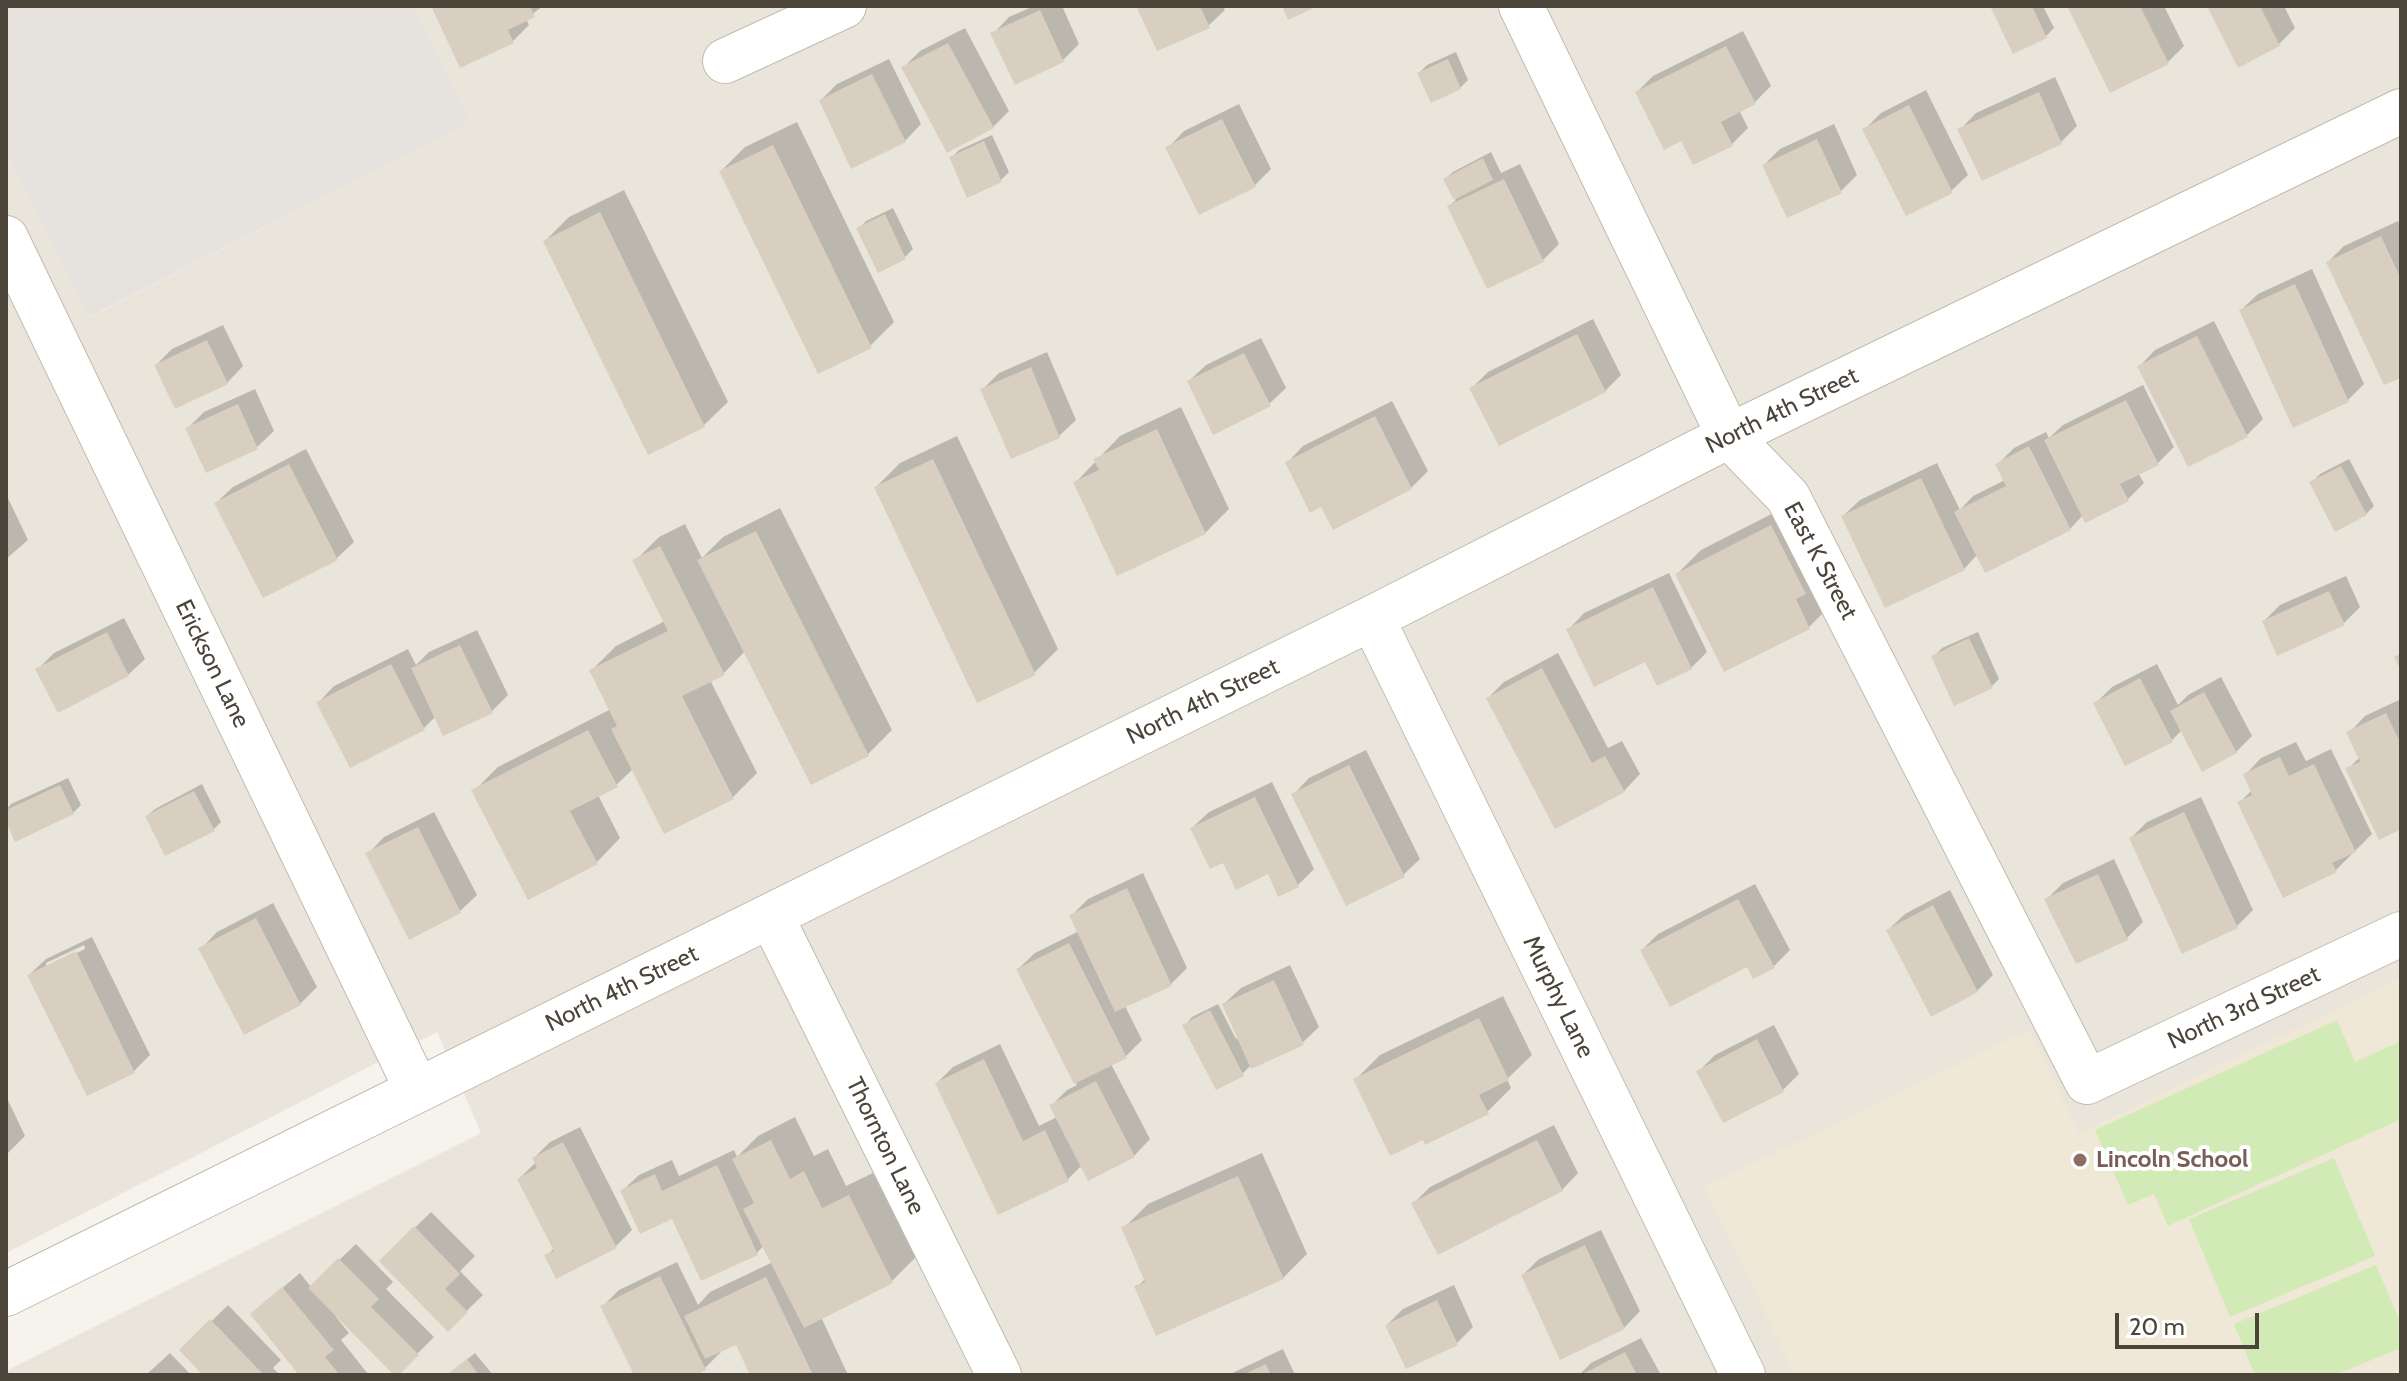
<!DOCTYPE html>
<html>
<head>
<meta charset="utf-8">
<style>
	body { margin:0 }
	#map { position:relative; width:2407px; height:1381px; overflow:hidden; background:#f6f3ec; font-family:Cabin,sans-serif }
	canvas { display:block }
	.frame { position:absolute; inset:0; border:8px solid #4b4439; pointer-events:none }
	.scale { position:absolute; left:2115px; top:1313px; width:144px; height:36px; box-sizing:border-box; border:4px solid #4b4439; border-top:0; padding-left:10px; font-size:24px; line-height:28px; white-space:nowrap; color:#4b4439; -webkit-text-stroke:6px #fff; paint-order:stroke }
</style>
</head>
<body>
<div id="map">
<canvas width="2407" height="1381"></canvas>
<div class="frame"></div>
<div class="scale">20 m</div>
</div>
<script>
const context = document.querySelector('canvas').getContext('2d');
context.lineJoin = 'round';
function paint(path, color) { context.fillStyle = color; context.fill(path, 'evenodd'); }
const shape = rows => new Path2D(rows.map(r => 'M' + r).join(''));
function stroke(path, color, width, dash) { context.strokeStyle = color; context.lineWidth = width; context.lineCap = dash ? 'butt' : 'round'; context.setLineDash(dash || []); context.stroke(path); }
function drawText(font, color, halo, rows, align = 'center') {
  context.font = font + ' Cabin,sans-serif'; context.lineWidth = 8; context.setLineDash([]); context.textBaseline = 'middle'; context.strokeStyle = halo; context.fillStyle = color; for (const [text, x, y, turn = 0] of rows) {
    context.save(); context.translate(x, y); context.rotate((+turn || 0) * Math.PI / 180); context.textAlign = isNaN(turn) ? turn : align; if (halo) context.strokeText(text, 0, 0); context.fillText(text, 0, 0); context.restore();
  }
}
paint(shape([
	[414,6,2401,6,2401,1375,6,1375,6,1371,481,1133,437,1032,6,1253,6,153,90,317,471,122]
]), '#eae5da');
paint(shape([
	[6,6,414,6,471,122,89,317,6,153]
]), '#e6e2dd');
paint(shape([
	[2401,978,2401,1375,1795,1375,1704,1187,2029,1030,2079,1133]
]), '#efe8d6');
paint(shape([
	[2337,1020,2355,1062,2401,1041,2401,1119,2168,1226,2154,1194,2128,1205,2095,1130],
	[2334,1158,2375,1256,2230,1317,2189,1219],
	[2376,1265,2401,1324,2401,1348,2335,1375,2255,1375,2234,1324]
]), '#d2eab5');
paint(shape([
	[433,6,543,6,526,19,529,25,513,41],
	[1034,6,1062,6,1079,44,1063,60,993,34,1009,17],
	[1138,6,1223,6,1225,10,1208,26],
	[1992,6,2043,6,2054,28,2046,36],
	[2069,6,2164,6,2184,46,2168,62],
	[2209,6,2284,6,2295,28,2279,44,2239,65],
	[965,28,1009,111,993,127,904,67,920,51],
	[1743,31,1771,86,1754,103,1739,110,1748,128,1732,144,1682,138,1637,92,1653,76],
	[1456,52,1468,80,1460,88,1419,73,1427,65],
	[889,59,921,124,905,141,821,100,837,84],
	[2055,77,2077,126,2061,142,1960,130,1976,113],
	[1926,90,1968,175,1951,191,1865,129,1881,113],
	[1239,104,1271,169,1255,185,1168,148,1184,131],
	[797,122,894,322,870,346,721,171,745,147],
	[1834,124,1857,175,1841,191,1764,165,1780,149],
	[992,135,1009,172,1001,180,951,158,959,150],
	[1491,152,1501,173,1520,164,1559,244,1543,260,1449,206,1456,200,1445,179,1453,172],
	[624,190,728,402,704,425,545,241,569,217],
	[893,208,913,249,905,257,859,229,866,221],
	[2398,221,2401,228,2401,375,2328,262,2344,246],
	[2312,269,2364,384,2347,401,2241,310,2258,294],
	[1593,319,1621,375,1605,391,1472,388,1488,372],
	[2214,321,2263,419,2247,435,2139,367,2155,350],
	[223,325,243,366,227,383,156,365,172,349],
	[1261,338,1286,388,1269,404,1189,381,1206,365],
	[1047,352,1076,420,1059,436,1012,456,983,389,999,373],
	[2143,385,2174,447,2158,463,2138,473,2144,483,2128,499,2083,515,2070,529,1978,554,1964,569,1843,516,1860,500,1937,463,1960,510,1973,496,2005,480,1998,464,2014,448,2046,432,2049,438,2063,425],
	[255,389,274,431,257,447,207,470,188,428,204,412],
	[1392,401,1428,471,1411,488,1322,505,1287,463,1303,446],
	[1181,407,1229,509,1205,533,1076,482,1120,436],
	[957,436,1058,649,1034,673,876,487,900,463],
	[306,449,354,542,337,558,264,595,216,503,233,487],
	[2349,459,2374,506,2366,514,2312,482,2320,474],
	[6,494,28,540,6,559],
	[1795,502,1833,603,1809,627,1677,574,1701,550],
	[780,508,892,730,868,754,745,651,724,673,710,680,757,773,733,797,665,831,633,769,616,785,598,795,620,838,597,862,474,791,498,767,611,709,592,670,616,646,665,621,635,561,659,537,685,524,702,558,723,537],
	[1669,573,1707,652,1691,668,1646,659,1568,630,1584,613],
	[2346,576,2360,607,2344,623,2264,621,2280,605],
	[124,618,145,659,128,675,38,669,54,653],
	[477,630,508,695,492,711,436,716,424,728,318,703,334,686,408,649,416,665,429,652],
	[1978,632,1999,679,1992,686,1934,656,1942,648],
	[1558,653,1608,748,1622,741,1640,774,1624,791,1488,698,1504,682],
	[2157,664,2178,705,2188,695,2221,677,2252,736,2236,752,2182,730,2172,740,2096,703,2112,687],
	[2401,699,2401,827,2348,769,2360,757,2349,733,2365,716],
	[2296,742,2306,761,2331,749,2372,834,2336,870,2240,802,2252,790,2245,775,2261,758],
	[1366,750,1420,859,1403,875,1293,795,1309,778],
	[68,778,81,805,73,813,6,818,6,810,11,804],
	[1272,782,1314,869,1298,885,1269,872,1224,860,1192,828,1209,812],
	[202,784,221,822,214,829,147,816,155,809],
	[2201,797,2253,910,2237,926,2131,838,2147,822],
	[434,812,477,895,460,911,410,937,368,854,384,837],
	[2114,859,2143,922,2127,938,2047,899,2063,883],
	[1143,873,1187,968,1171,984,1125,1006,1142,1040,1126,1056,1111,1064,1150,1139,1134,1156,1082,1165,1067,1180,937,1083,953,1067,1000,1044,1039,1126,1057,1117,1051,1106,1067,1090,1077,1085,1018,969,1035,953,1079,931,1072,915,1088,899],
	[1755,884,1790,950,1774,966,1642,950,1658,934],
	[1950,890,1993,975,1977,991,1888,930,1905,914],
	[273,903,317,987,300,1004,201,949,217,932],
	[92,937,150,1055,134,1071,29,975,46,959],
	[84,945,85,949,46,968,46,963],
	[1290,965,1319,1027,1302,1043,1251,1065,1242,1074,1185,1025,1192,1017,1218,1004,1236,1039,1239,1038,1224,1004,1241,988],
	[1503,996,1532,1055,1507,1079,1511,1088,1487,1112,1356,1079,1380,1055],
	[1774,1025,1799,1074,1783,1090,1699,1071,1715,1055],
	[6,1096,25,1136,6,1155],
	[795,1117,814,1156,828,1149,846,1186,873,1173,916,1257,892,1281,821,1317,848,1375,752,1375,737,1342,720,1350,721,1352,705,1368,691,1375,636,1375,603,1306,619,1290,677,1262,698,1305,710,1292,773,1262,764,1245,757,1253,622,1191,639,1175,672,1160,679,1176,734,1150,737,1157,758,1136],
	[1554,1125,1578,1173,1562,1190,1414,1203,1430,1187],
	[580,1127,632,1230,616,1246,547,1256,554,1248,519,1179,536,1162,534,1158,550,1142],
	[1262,1153,1307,1254,1283,1278,1137,1287,1146,1278,1124,1228,1148,1204],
	[431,1212,475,1256,460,1271,483,1295,448,1329,381,1261],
	[1601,1230,1640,1311,1624,1328,1523,1275,1539,1259],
	[356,1244,393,1282,386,1289,434,1337,396,1375,338,1315,336,1317,349,1333,341,1340,368,1374,302,1375,252,1314,300,1273,311,1287],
	[1454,1285,1473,1327,1457,1343,1387,1325,1403,1309],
	[228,1305,281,1360,273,1368,280,1375,206,1375,182,1350],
	[1641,1338,1661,1375,1579,1375,1591,1363],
	[1283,1349,1295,1375,1228,1375],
	[170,1353,191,1375,146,1375],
	[475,1353,493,1375,453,1375,459,1366]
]), '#0003');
paint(shape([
	[431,6,530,6,535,17,508,30,514,43,460,68],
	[1136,6,1200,6,1210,28,1157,51],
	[1282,6,1318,6,1288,20],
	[1990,6,2032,6,2047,38,2013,54],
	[2067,6,2140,6,2169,64,2110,93],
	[2207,6,2260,6,2280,46,2238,68],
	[1040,10,1064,62,1015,85,990,33],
	[948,43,994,128,947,153,901,67],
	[1726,46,1756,104,1721,122,1733,146,1693,165,1681,141,1664,150,1635,92],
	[1448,59,1461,89,1431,103,1417,73],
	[872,74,906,142,851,169,819,100],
	[2039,92,2062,144,1982,181,1957,129],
	[1909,105,1953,193,1906,216,1862,129],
	[1222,119,1256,187,1199,215,1165,147],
	[1817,139,1842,193,1787,218,1762,165],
	[984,141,1002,182,967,198,949,157],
	[773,145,872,348,818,374,719,171],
	[1483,158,1493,180,1454,200,1443,179],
	[1504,179,1544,262,1487,289,1447,206],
	[600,212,705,427,648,455,543,241],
	[885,214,906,259,878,273,856,228],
	[2381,236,2401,279,2401,378,2384,385,2326,262],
	[2295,284,2349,402,2293,428,2239,310],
	[1577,334,1606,392,1499,446,1469,388],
	[2197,336,2248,437,2188,467,2137,366],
	[207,340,228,384,175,409,154,365],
	[1244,353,1271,406,1213,435,1187,381],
	[1031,367,1060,438,1011,459,980,389],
	[2126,400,2159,465,2120,484,2129,501,2085,523,2044,440],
	[238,404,258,449,206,473,185,428],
	[1375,416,1412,489,1333,530,1321,507,1310,513,1285,462],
	[1157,429,1206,534,1117,576,1073,482,1099,470,1093,459],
	[2029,446,2071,530,1985,573,1954,512,2006,486,1995,464],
	[933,459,1036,675,977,703,874,487],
	[289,464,338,560,263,598,214,503],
	[2341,466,2367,515,2335,532,2309,482],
	[1921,478,1965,570,1885,608,1841,516],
	[1771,525,1806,594,1796,599,1810,629,1724,672,1675,574],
	[756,531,869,756,811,785,697,560],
	[660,546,725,675,682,696,734,799,664,834,611,729,617,726,589,670,668,631,632,560],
	[1653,587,1692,669,1657,686,1645,662,1594,687,1566,629],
	[2329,591,2345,625,2277,656,2262,621],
	[107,632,129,676,58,713,35,669],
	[1969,638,1993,688,1954,706,1931,656],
	[460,645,493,713,443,736,411,668],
	[2401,653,2401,671,2394,657],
	[391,664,425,730,350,768,316,702],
	[1542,668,1592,763,1605,756,1625,792,1555,829,1486,698],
	[2140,678,2173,742,2125,766,2093,703],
	[2204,692,2237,753,2202,772,2170,711],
	[2386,713,2401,744,2401,829,2379,840,2345,768,2360,762,2346,732],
	[588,730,618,787,570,811,598,864,528,900,471,790],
	[2280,757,2289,776,2314,764,2356,852,2332,863,2337,872,2283,898,2237,802,2252,795,2243,774],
	[1349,765,1405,877,1346,906,1291,794],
	[60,785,74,814,15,842,6,822,6,810],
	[194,791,215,831,165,856,145,816],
	[1255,797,1299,887,1278,897,1268,874,1236,890,1223,863,1210,869,1190,828],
	[2184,812,2238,928,2182,954,2129,838],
	[418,827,461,913,409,940,365,853],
	[2098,874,2128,940,2076,964,2044,899],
	[1127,888,1172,986,1115,1012,1069,915],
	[1738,899,1775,968,1753,979,1747,967,1670,1007,1640,950],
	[1933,905,1978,992,1931,1017,1886,930],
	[256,918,301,1005,244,1035,198,948],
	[1069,943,1127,1058,1074,1084,1016,969],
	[76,951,135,1073,87,1096,27,975],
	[1274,980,1304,1045,1251,1069,1222,1004],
	[1210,1010,1244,1076,1216,1090,1182,1025],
	[1479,1018,1509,1080,1479,1095,1489,1114,1425,1145,1423,1140,1390,1156,1353,1079],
	[1757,1039,1784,1092,1723,1123,1696,1071],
	[984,1059,1023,1141,1045,1130,1069,1181,998,1215,935,1083],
	[1096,1081,1135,1157,1088,1181,1049,1105],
	[771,1140,790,1179,804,1171,822,1208,849,1195,893,1283,804,1328,743,1209,754,1203,732,1159],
	[1537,1140,1563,1191,1438,1255,1411,1203],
	[563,1142,617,1248,556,1279,544,1255,554,1251,517,1179,537,1168,532,1158],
	[717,1165,758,1255,701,1281,672,1219,640,1234,620,1190,655,1174,662,1191],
	[1238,1176,1284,1279,1156,1336,1134,1286,1145,1282,1121,1227],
	[414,1226,460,1274,445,1289,468,1312,448,1332,379,1261],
	[1585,1245,1625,1329,1560,1360,1521,1275],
	[338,1258,379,1299,371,1307,419,1355,399,1375,394,1375,308,1288],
	[660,1276,706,1370,695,1375,634,1375,600,1306],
	[766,1277,813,1375,750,1375,736,1345,705,1359,684,1316],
	[282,1287,334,1350,325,1357,340,1375,299,1375,250,1314],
	[1437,1300,1458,1345,1406,1369,1385,1325],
	[210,1319,264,1375,203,1375,179,1350],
	[1625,1352,1637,1375,1581,1375],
	[467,1359,479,1375,450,1375,449,1373],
	[1266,1364,1271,1375,1243,1375]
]), '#d8cfc1');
const minor = shape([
	[1521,6,1729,436,1788,497,2087,1082,2401,934],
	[725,61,844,6],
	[6,238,417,1090],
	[1372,618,1743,1375],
	[771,916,999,1375],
	[6,1294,1372,618,1729,436,2401,111]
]);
stroke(minor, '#c2bbae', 46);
stroke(minor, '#fff', 44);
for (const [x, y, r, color] of [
	[2080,1160,8,"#8d6e63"]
]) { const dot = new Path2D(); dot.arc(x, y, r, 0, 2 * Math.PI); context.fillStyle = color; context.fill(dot); stroke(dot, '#fff', 3); }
drawText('24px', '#4b4439', '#fff', [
	["North 4th Street",1782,411,-26],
	["East K Street",1820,561,62],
	["Erickson Lane",212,664,64],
	["North 4th Street",1203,702,-26],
	["North 4th Street",622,989,-26],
	["Murphy Lane",1558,997,64],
	["North 3rd Street",2244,1008,-25],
	["Thornton Lane",885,1146,64]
]);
drawText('bold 24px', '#785e54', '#fff', [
	["Lincoln School",2096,1160]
], 'left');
</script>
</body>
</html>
